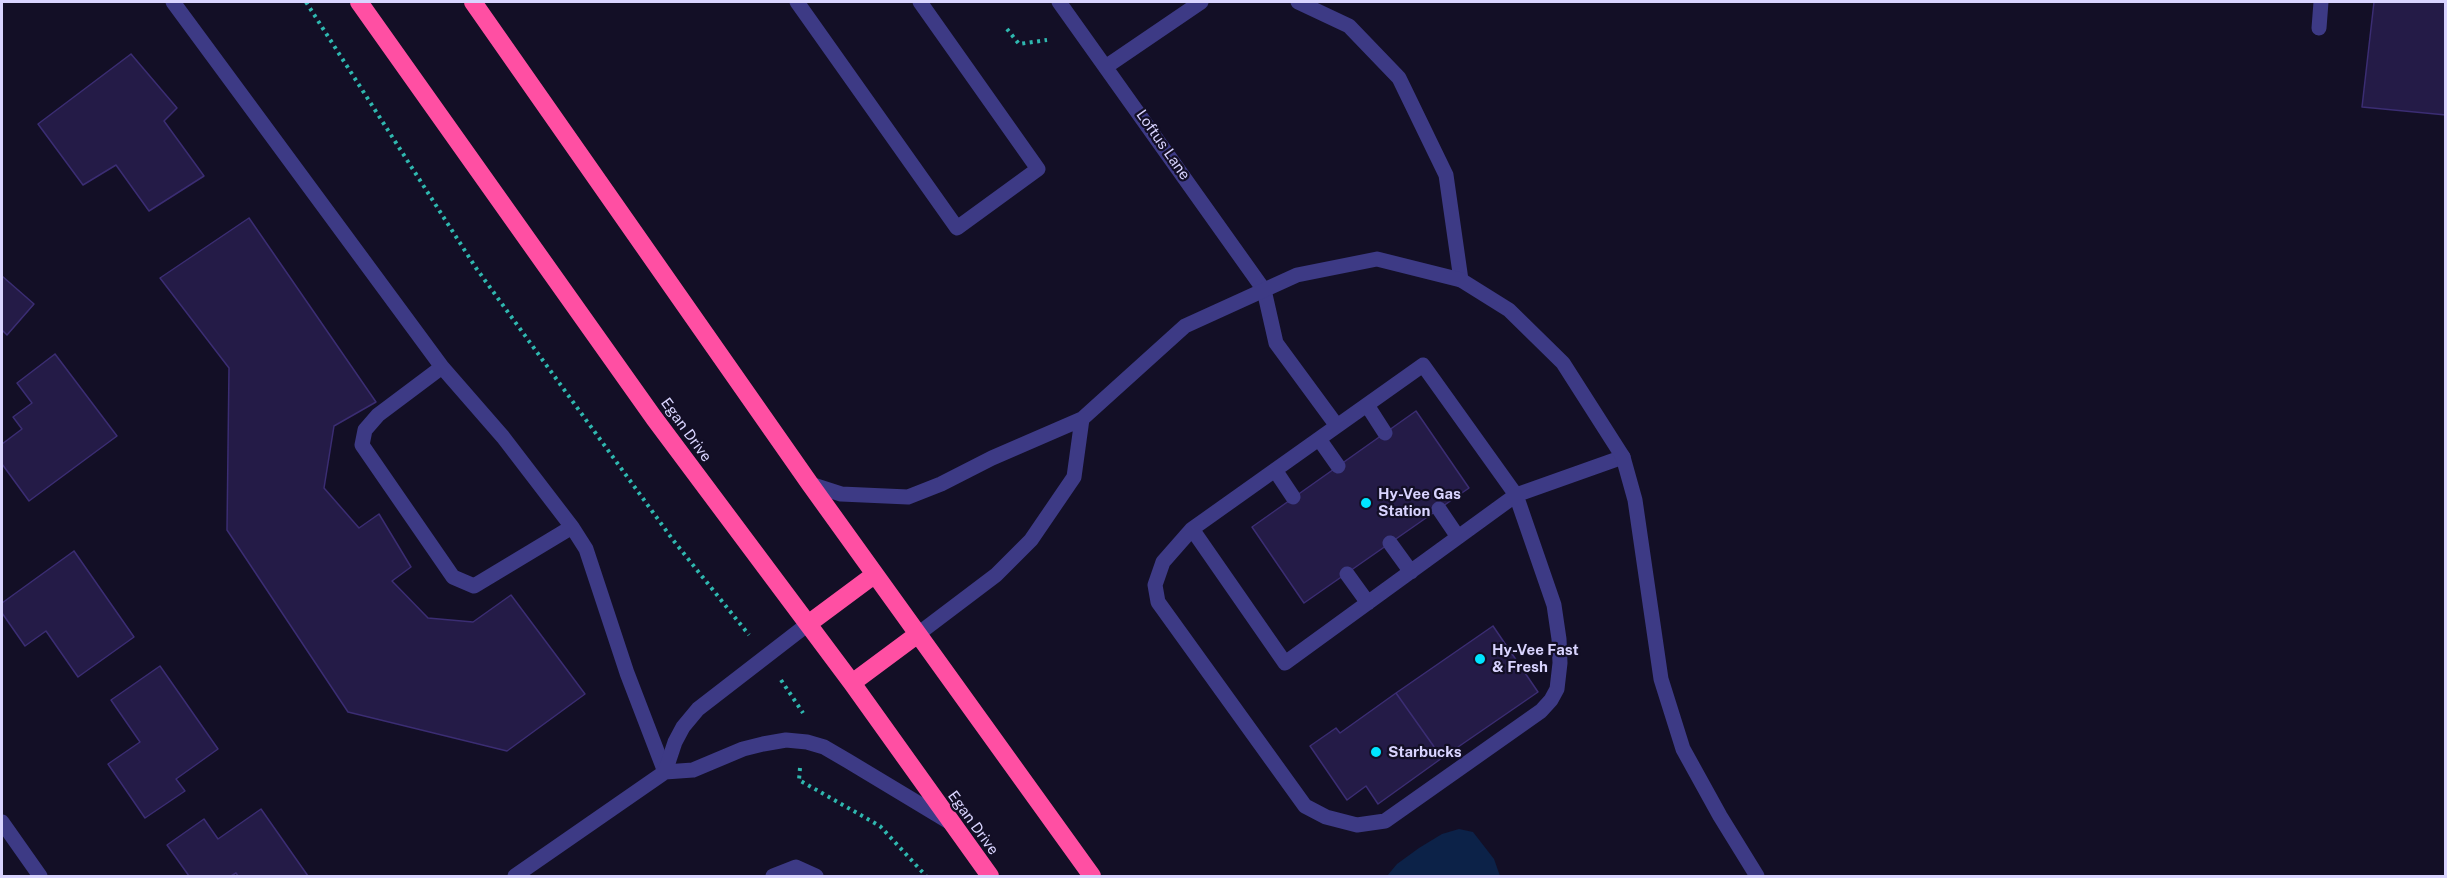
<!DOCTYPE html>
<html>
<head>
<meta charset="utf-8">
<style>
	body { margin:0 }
	#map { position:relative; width:2447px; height:878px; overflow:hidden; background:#130f26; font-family:"Public Sans",sans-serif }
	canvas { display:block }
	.frame { position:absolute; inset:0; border:3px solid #d9d4ff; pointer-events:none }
</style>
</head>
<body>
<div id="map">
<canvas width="2447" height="878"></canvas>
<div class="frame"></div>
</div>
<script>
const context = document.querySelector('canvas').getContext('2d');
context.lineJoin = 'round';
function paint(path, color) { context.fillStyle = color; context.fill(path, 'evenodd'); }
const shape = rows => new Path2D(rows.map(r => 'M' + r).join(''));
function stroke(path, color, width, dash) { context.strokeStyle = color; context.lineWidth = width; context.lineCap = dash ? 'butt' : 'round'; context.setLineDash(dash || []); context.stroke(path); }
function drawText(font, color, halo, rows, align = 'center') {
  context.font = font + ' "Public Sans",sans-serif'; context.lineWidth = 4.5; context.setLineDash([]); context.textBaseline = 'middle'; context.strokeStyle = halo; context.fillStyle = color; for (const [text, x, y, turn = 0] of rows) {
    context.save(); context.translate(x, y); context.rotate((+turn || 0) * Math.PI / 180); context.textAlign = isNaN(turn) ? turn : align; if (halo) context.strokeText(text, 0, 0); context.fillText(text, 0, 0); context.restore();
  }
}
paint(shape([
	[1459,829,1473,832,1494,859,1500,876,1387,876,1397,864,1419,848,1442,834]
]), '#0c2248');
const building = shape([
	[2374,2,2446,2,2446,115,2362,107,2374,2],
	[131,54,177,108,164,121,204,176,149,211,116,165,83,185,38,124,131,54],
	[249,218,376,402,334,426,324,488,359,528,379,514,411,567,392,581,428,618,473,622,511,595,585,694,507,751,348,712,227,530,229,368,160,278,249,218],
	[2,276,34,304,7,335,2,330,2,276],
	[55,354,117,436,29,501,2,464,2,444,22,429,13,417,32,403,17,383,55,354],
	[1416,411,1469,488,1304,603,1252,527,1416,411],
	[74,551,134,637,78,677,46,631,25,646,2,613,2,603,74,551],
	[1493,626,1538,692,1442,758,1396,693,1493,626],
	[160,666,218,749,176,779,185,791,145,818,108,764,140,742,111,700,160,666],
	[1396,693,1442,758,1378,804,1366,786,1347,800,1310,746,1336,728,1340,733,1396,693],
	[261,809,308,876,238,876,236,873,231,876,189,876,167,845,204,819,218,839,261,809]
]);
paint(building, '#241b47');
stroke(building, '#3b2d73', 1.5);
stroke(shape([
	[306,2,476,268,673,540,749,635],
	[1007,29,1019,44,1047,40],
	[781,680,803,713],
	[800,768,799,780,880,826,926,876]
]), '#2fb8b0', 4, [3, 4.5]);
stroke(shape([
	[173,2,442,367,503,437,572,527,586,549,627,673,665,772],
	[797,2,957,228,1038,169,920,2],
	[1059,2,1264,290,1276,343,1337,426,1423,365,1516,495,1623,457],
	[1298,2,1349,26,1399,78,1446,175,1461,280],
	[2319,28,2321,2],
	[1107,66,1201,2],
	[442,367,378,415,365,430,362,445,453,577,474,586,572,527],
	[1367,405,1385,433],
	[1319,439,1338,466],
	[1275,470,1293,497],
	[1439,509,1458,537],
	[1192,529,1163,562,1155,585,1158,602,1305,806,1326,817,1357,825,1385,821,1541,711,1551,700,1557,689,1560,663,1559,639,1554,605,1516,495,1285,663,1192,529,1337,426],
	[1390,543,1411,572],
	[1347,574,1368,603],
	[773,876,796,867,816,876]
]), '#3d3a85', 15);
stroke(shape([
	[1082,419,1185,326,1297,275,1377,259,1461,280,1509,310,1563,363,1623,457,1635,500,1661,679,1683,749,1720,816,1757,876],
	[810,484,841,494,908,497,941,484,992,458,1082,419,1074,477,1031,540,996,575,918,634],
	[808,624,698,709,683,727,675,742,665,772,693,770,743,749,763,744,786,740,807,742,824,747,848,761,951,823],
	[2,822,40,876],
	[515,876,665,772]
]), '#3d3a85', 15);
stroke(shape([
	[359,2,654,418,852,683,990,876],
	[473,2,810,484,1092,876],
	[808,624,874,575],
	[852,683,918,634]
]), '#ff4fa3', 18);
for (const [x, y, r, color] of [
	[1366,503,6,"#00e5ff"],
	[1480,659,6,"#00e5ff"],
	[1376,752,6,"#00e5ff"]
]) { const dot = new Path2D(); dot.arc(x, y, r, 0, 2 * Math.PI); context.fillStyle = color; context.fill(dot); stroke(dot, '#130f26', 2); }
drawText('15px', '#d9d4ff', '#130f26', [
	["Loftus Lane",1163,145,55],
	["Egan Drive",686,430,54],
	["Egan Drive",973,823,54]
]);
drawText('bold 15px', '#d9d4ff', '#130f26', [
	["Hy-Vee Gas",1378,494],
	["Station",1378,511],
	["Hy-Vee Fast",1492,650],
	["& Fresh",1492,667],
	["Starbucks",1388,752]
], 'left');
</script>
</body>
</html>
